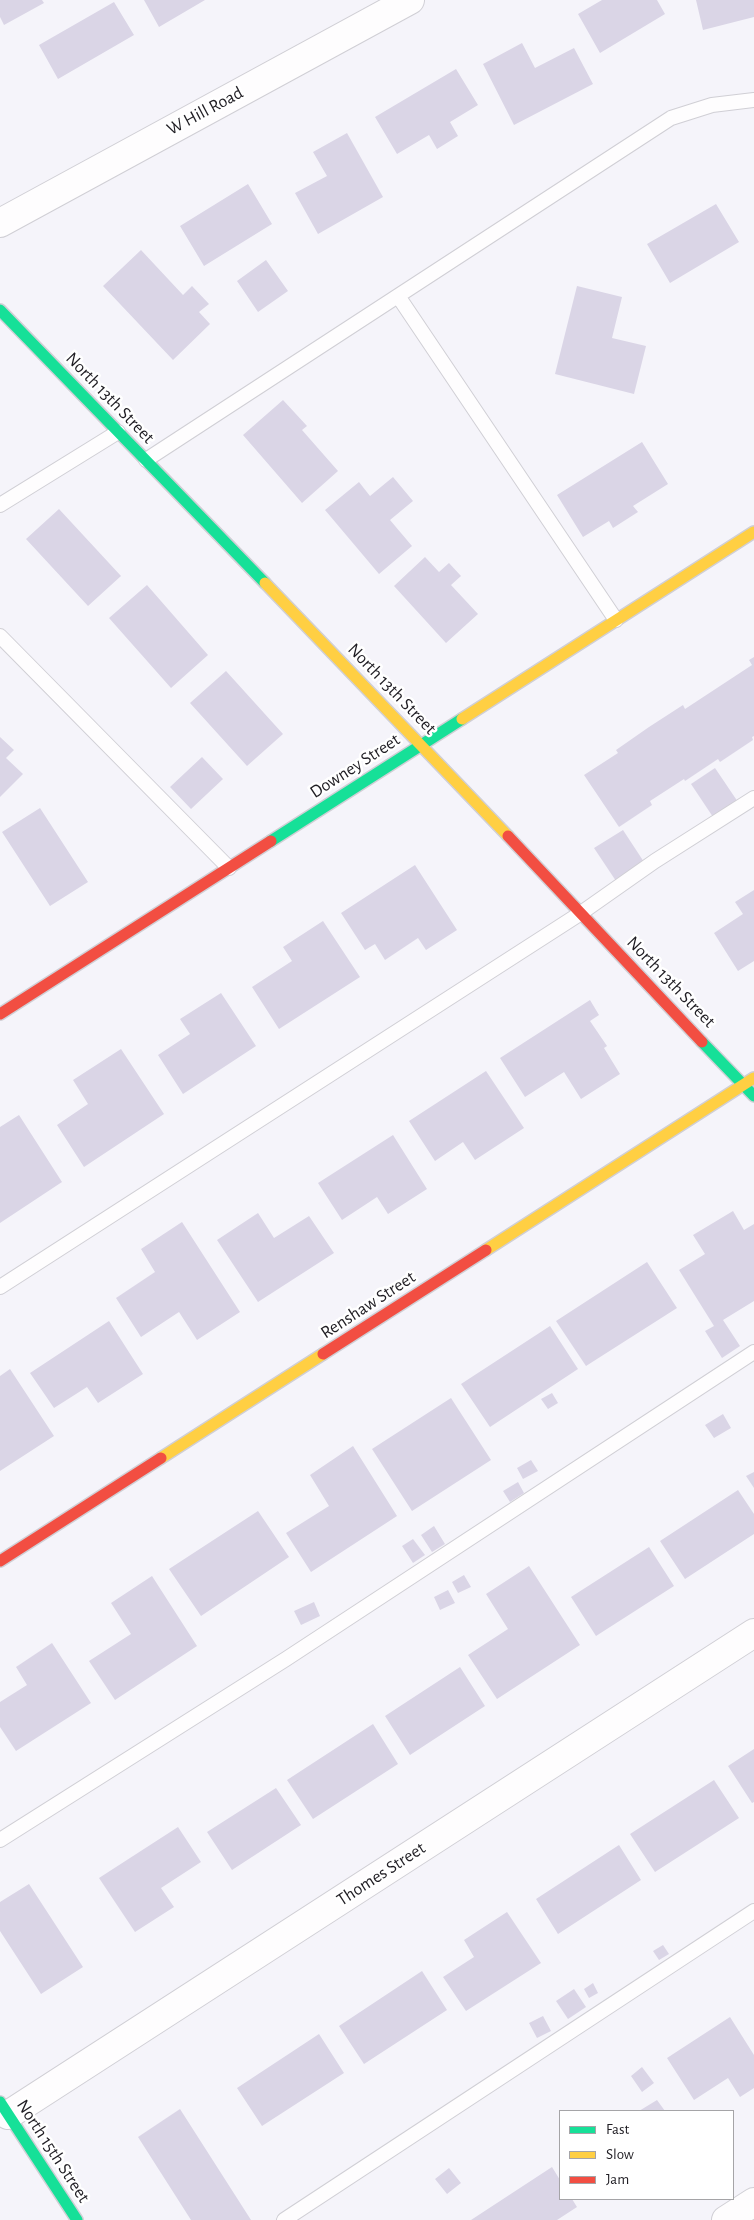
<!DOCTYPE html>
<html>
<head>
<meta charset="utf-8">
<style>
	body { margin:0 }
	#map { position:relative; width:754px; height:2220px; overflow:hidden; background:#f5f4fa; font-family:"Alegreya Sans",sans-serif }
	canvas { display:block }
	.legend { position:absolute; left:559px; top:2110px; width:175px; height:90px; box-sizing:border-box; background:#fff; border:1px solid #a5a4a7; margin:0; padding:6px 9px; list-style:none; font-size:15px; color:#1e1c22 }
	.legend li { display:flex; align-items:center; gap:10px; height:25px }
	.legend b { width:25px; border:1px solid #a5a4a7 }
</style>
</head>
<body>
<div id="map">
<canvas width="754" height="2220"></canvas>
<ul class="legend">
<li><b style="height:6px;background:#16e098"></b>Fast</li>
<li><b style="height:6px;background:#ffcf43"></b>Slow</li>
<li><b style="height:6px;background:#f24e42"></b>Jam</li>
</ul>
</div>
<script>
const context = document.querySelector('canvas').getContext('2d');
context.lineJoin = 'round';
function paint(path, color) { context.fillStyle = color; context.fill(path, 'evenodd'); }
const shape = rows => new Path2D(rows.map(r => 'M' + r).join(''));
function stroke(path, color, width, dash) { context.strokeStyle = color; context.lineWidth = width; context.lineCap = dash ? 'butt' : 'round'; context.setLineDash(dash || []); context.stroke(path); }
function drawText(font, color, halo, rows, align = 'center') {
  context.font = font + ' "Alegreya Sans",sans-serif'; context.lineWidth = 5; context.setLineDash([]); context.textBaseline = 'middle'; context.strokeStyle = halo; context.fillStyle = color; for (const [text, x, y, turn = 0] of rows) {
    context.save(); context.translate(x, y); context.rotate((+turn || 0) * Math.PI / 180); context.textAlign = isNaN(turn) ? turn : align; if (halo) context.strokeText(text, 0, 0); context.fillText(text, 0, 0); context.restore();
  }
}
paint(shape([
	[0,0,42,0,44,3,4,25,0,17],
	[144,0,205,0,159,27],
	[602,0,657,0,665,14,600,53,578,14],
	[696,0,754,0,754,17,703,30],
	[114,2,134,35,58,79,39,45],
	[522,43,535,68,574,48,593,84,514,125,483,64],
	[456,69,478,105,450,122,458,136,437,149,429,135,397,154,375,117],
	[347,133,383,197,318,234,295,193,327,176,313,152],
	[248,184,272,224,204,266,180,226],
	[716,204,739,242,670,283,647,244],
	[141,250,183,295,192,286,209,304,199,312,210,324,173,360,103,286],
	[266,260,288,291,258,312,237,281],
	[577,286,622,297,612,338,646,346,634,394,555,374],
	[283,400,307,426,302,430,338,471,302,503,243,435],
	[642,442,668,484,633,506,638,512,613,528,609,521,583,537,557,495],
	[393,477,413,501,390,520,412,546,379,574,325,510,359,482,370,496],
	[59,509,121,576,88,606,26,539],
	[425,557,439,572,449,563,461,576,451,585,478,614,446,643,394,586],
	[147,585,208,655,171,688,109,618],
	[754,657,754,736,752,737,753,740,720,762,718,759,685,781,684,779,650,801,652,805,619,827,584,775,618,753,616,750,649,727,683,705,685,709,752,665,749,660],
	[226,671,283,734,247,766,190,703],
	[0,737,14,750,6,758,23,774,0,797],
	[202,757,223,779,191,809,170,787],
	[715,768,738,802,713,817,691,784],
	[40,808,88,882,50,906,2,832],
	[623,830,644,862,616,881,594,848],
	[415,865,457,930,426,950,418,938,385,960,375,944,365,950,341,913],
	[754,890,754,961,738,971,714,933,743,914,735,902],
	[323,921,360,977,279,1029,252,987,292,961,283,947],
	[221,993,256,1046,183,1094,158,1055,190,1034,180,1019],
	[590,1000,599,1015,590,1021,607,1046,604,1048,620,1074,581,1099,564,1072,525,1097,500,1058],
	[121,1049,164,1114,84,1167,57,1125,88,1104,73,1080],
	[486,1071,524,1128,475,1160,463,1142,435,1161,409,1121],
	[19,1115,62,1182,0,1223,0,1127],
	[393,1135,427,1189,388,1214,377,1197,342,1220,318,1183],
	[733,1211,744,1230,754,1224,754,1301,723,1320,740,1346,722,1358,705,1331,714,1326,679,1270,705,1254,693,1235],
	[258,1213,274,1238,309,1216,334,1253,258,1302,217,1240],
	[182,1222,240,1312,197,1340,179,1312,141,1337,116,1298,155,1272,141,1249],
	[647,1262,677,1308,586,1366,556,1321],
	[109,1321,143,1374,98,1403,87,1387,54,1408,30,1373],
	[550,1326,578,1369,490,1427,461,1384],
	[10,1369,54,1436,0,1471,0,1376],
	[552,1393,558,1403,548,1409,541,1399],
	[451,1398,491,1460,412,1511,372,1449],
	[723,1414,731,1428,714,1438,705,1425],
	[353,1446,397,1516,311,1572,286,1533,329,1506,310,1475],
	[531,1460,538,1471,523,1479,517,1468],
	[754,1472,754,1488,746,1476],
	[518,1482,524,1493,510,1502,503,1491],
	[738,1490,754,1514,754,1534,685,1579,660,1541],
	[258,1511,289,1557,201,1616,169,1569],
	[434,1526,445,1544,432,1552,421,1535],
	[413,1539,425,1555,413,1563,402,1546],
	[649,1547,674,1586,596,1636,571,1597],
	[529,1566,580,1645,497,1699,468,1655,508,1629,486,1594],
	[464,1575,471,1587,458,1593,452,1582],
	[152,1576,197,1646,115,1700,89,1661,131,1634,111,1603],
	[448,1590,455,1603,440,1610,434,1597],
	[314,1602,320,1616,301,1625,294,1611],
	[52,1643,91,1703,16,1751,0,1727,0,1702,27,1685,16,1667],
	[460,1667,485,1706,410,1755,385,1716],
	[373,1724,398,1764,313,1819,287,1780],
	[754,1749,754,1802,752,1803,728,1766],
	[714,1780,739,1818,655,1872,630,1834],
	[276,1788,301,1825,232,1870,207,1832],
	[178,1827,201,1862,161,1888,174,1907,135,1932,99,1878],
	[619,1845,641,1880,558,1934,536,1899],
	[29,1884,83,1967,41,1994,0,1931,0,1902],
	[507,1912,541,1963,466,2011,443,1977,474,1957,464,1940],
	[663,1945,669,1954,659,1960,653,1951],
	[422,1971,447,2010,364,2064,339,2026],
	[593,1983,598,1993,589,1998,584,1989],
	[574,1989,586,2007,568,2019,556,2001],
	[543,2016,551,2031,537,2038,529,2023],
	[730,2017,754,2055,754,2088,740,2097,728,2078,694,2100,667,2058],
	[319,2034,344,2073,262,2126,237,2088],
	[642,2067,654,2083,642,2092,631,2076],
	[657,2100,665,2111,639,2111],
	[180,2109,251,2220,191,2220,138,2137],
	[552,2167,560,2180,560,2199,572,2199,577,2207,557,2220,471,2220],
	[449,2168,461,2183,447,2194,435,2179]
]), '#dad5e6');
const lane = shape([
	[398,296,616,620],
	[146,460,671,118,712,105,754,100],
	[0,505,118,432],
	[0,636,229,868],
	[0,1287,581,913,655,861,754,798],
	[0,1840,286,1659,754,1352],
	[284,2220,754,1911]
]);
const street = shape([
	[0,223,410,0],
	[8,2115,754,1633],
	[726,2220,754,2202]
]);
const fast = shape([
	[0,310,265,583],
	[271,841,462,719],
	[702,1042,754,1096],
	[0,2102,77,2220]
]);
const slow = shape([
	[265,583,508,836],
	[462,719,754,532],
	[486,1250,754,1078],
	[161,1458,323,1354]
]);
const jam = shape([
	[508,836,702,1042],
	[0,1014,271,841],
	[323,1354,486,1250],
	[0,1561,161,1458]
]);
stroke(lane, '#d0cfd5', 16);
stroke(street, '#d0cfd5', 30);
stroke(fast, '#d0cfd5', 14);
stroke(slow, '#d0cfd5', 14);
stroke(jam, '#d0cfd5', 14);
stroke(lane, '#fefdfe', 14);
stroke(street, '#fefdfe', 28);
stroke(fast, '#16e098', 11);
stroke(slow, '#ffcf43', 11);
stroke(jam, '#f24e42', 11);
drawText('18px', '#1e1c22', '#fff', [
	["W Hill Road",205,111,-28],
	["North 13th Street",110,398,46],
	["North 13th Street",392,689,46],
	["Downey Street",355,766,-33],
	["North 13th Street",671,982,46],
	["Renshaw Street",368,1305,-33],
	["Thomes Street",381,1874,-33],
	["North 15th Street",53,2151,57]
]);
</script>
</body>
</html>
